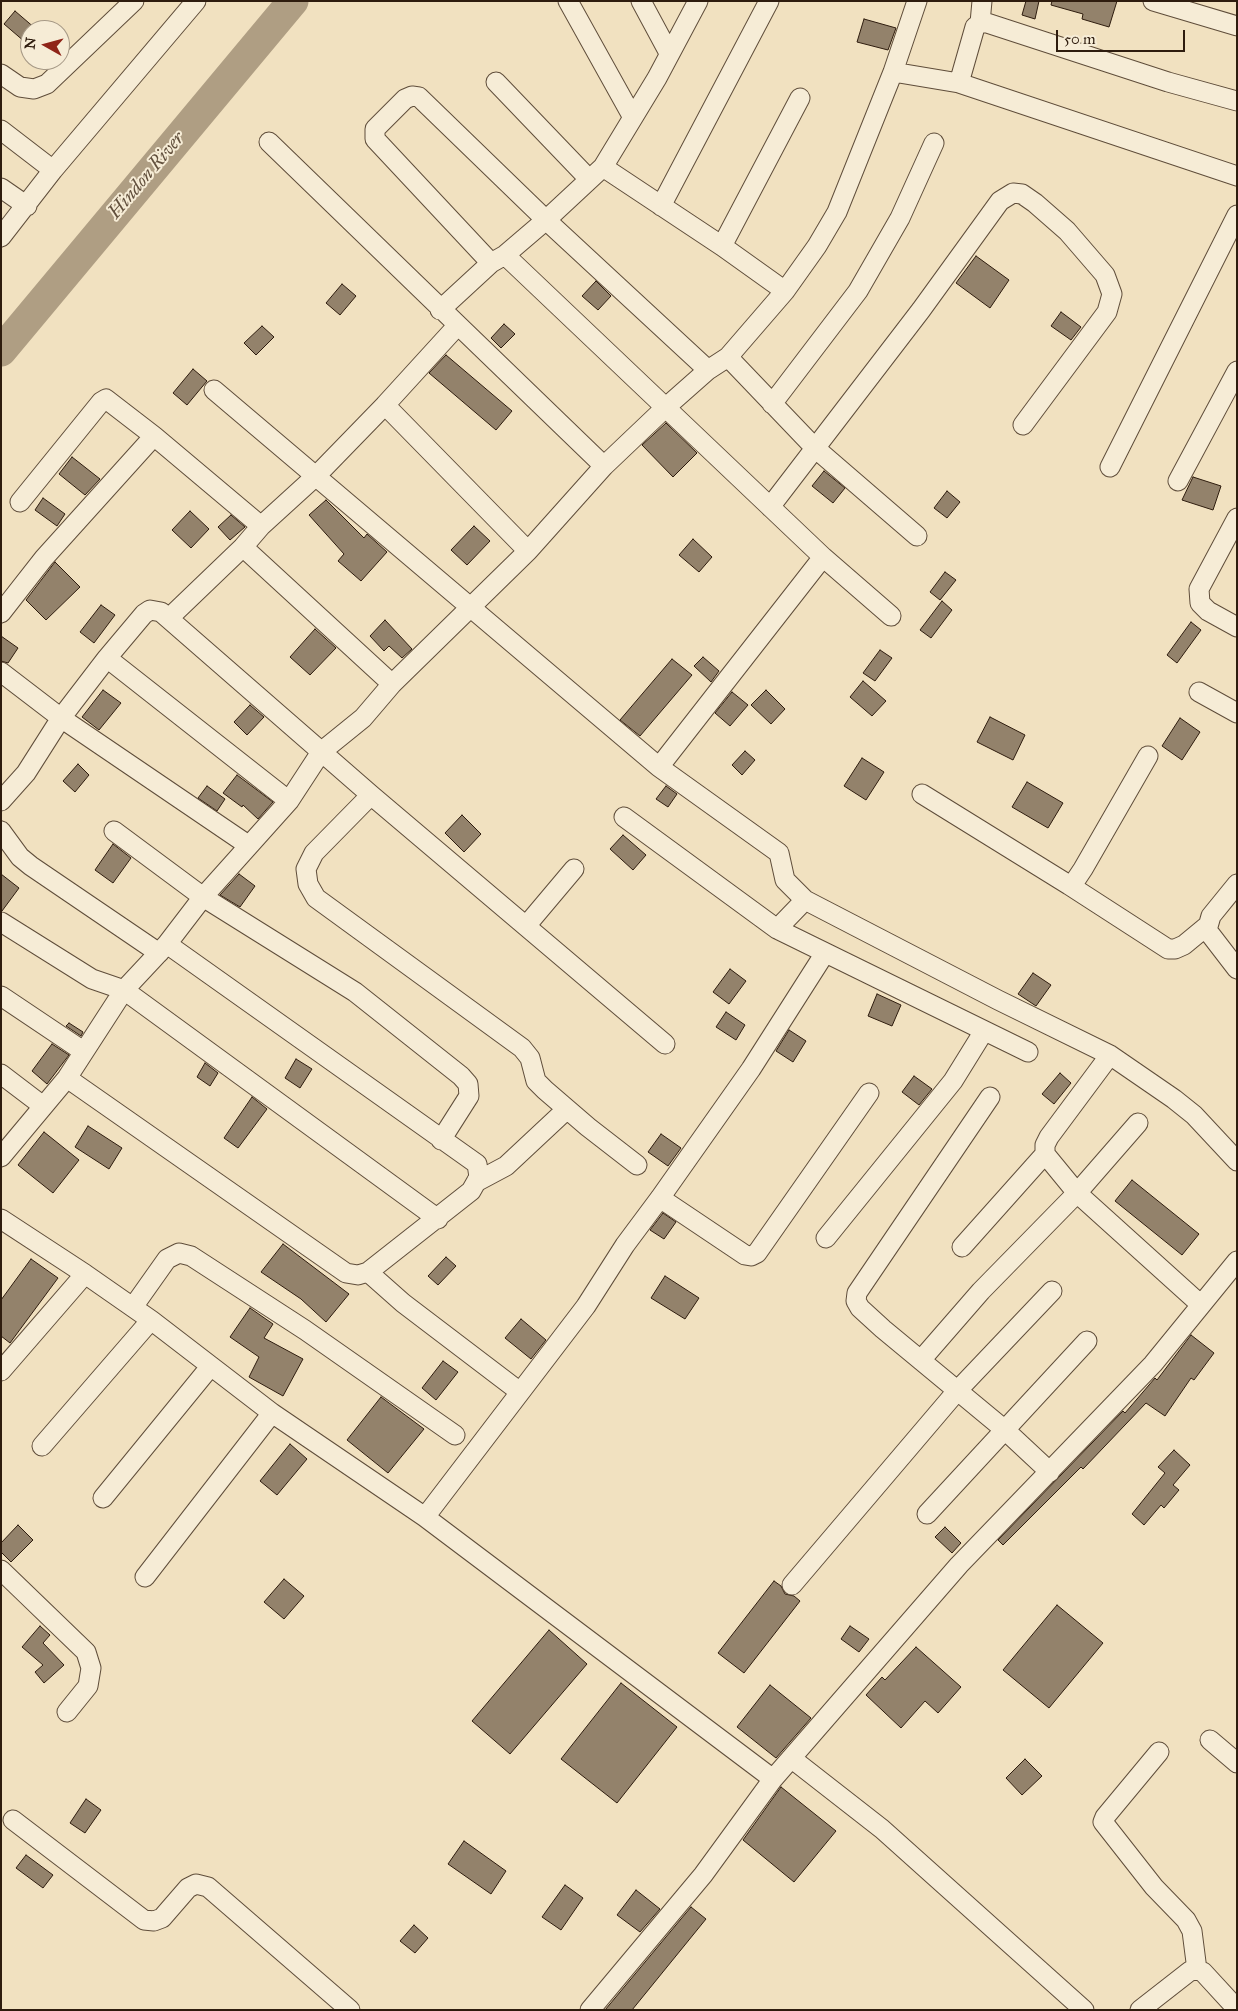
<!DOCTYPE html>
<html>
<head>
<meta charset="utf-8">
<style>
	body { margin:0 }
	#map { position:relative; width:1238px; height:2011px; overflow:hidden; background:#f1e1c0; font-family:"IM FELL Great Primer",serif }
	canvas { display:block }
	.frame { position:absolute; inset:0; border:2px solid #2e1c0e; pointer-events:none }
	.north { position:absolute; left:20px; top:20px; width:50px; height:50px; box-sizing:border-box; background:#f6ecd6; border:1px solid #a69986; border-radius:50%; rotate:277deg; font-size:14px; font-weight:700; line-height:20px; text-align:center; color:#2e1c0e }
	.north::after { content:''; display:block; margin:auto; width:18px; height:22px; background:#8f2418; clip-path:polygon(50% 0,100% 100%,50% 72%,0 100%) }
	.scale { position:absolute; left:1056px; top:30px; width:129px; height:22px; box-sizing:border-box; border:2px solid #2e1c0e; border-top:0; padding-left:6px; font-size:15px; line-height:18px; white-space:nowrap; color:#2e1c0e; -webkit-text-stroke:4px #f6ecd6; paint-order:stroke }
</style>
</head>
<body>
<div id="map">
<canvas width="1238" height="2011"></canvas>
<div class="frame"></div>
<div class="north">N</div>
<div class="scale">50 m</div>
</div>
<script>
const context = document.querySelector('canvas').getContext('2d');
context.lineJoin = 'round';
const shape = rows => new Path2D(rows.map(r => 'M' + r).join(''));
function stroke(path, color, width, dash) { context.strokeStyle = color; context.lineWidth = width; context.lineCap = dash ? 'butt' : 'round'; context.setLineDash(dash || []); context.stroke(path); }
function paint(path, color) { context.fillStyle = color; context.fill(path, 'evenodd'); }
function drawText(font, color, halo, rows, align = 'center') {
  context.font = font + ' "IM FELL Great Primer",serif'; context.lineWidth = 4; context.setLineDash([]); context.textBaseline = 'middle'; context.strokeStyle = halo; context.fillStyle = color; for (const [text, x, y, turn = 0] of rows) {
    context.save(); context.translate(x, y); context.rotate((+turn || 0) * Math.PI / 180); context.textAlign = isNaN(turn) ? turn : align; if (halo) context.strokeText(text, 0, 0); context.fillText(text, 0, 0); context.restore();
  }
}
stroke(shape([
	[1,351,293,1]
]), '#af9e83', 31);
const building = shape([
	[1026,1,1039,1,1035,19,1022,15,1026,1],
	[1052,1,1117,1,1109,27,1082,19,1083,14,1051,5,1052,1],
	[15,11,36,29,30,30,30,36,25,42,4,24,15,11],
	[864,19,896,28,888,50,857,42,864,19],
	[976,256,1009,280,990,308,956,283,976,256],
	[596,281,611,296,598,310,582,296,596,281],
	[342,284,356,296,340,315,326,303,342,284],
	[1061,312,1081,327,1071,340,1051,326,1061,312],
	[504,324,515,334,501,348,491,338,504,324],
	[262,326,274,337,256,355,244,343,262,326],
	[446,355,512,411,496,430,429,373,446,355],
	[193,369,207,381,187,405,173,393,193,369],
	[666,423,697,453,673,477,642,445,666,423],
	[72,457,100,479,85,495,59,474,72,457],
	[824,471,845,488,833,503,812,486,824,471],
	[1193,477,1221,486,1213,510,1182,500,1193,477],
	[947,491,960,502,947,518,934,508,947,491],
	[43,498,65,514,57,526,35,510,43,498],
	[326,500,364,538,367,534,387,552,361,581,338,561,344,554,309,515,326,500],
	[190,511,209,529,191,548,172,530,190,511],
	[231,515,245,527,230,540,218,527,231,515],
	[474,526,490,541,467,565,451,550,474,526],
	[693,539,712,557,699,572,679,555,693,539],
	[55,562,80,587,46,620,26,600,55,562],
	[945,572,956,580,940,600,930,592,945,572],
	[942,601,952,610,931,638,920,630,942,601],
	[101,605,115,615,94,643,80,632,101,605],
	[385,620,412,649,402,658,389,646,384,651,370,636,385,620],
	[1191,622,1201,630,1177,663,1167,655,1191,622],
	[315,629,336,648,310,675,290,657,315,629],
	[1,636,18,648,8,663,1,661,1,636],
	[880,650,892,658,875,681,863,673,880,650],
	[703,657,719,671,711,682,694,666,703,657],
	[672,659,692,675,640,736,620,720,672,659],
	[863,681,886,701,872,716,850,697,863,681],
	[103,690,121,703,99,730,82,717,103,690],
	[766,690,785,709,771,724,751,705,766,690],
	[732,692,748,705,730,726,715,713,732,692],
	[250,705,264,717,247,735,234,722,250,705],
	[990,717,1025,735,1013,760,977,742,990,717],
	[1180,718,1200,732,1182,760,1162,746,1180,718],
	[745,751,755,760,742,775,732,765,745,751],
	[862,758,884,772,866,800,844,786,862,758],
	[78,764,89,775,75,792,63,781,78,764],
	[237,775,273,802,258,819,243,805,242,807,223,793,237,775],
	[1027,782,1063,803,1048,828,1012,807,1027,782],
	[207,786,225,799,217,811,198,798,207,786],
	[666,786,677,794,668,807,656,799,666,786],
	[462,815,481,834,464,852,445,833,462,815],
	[623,835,646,855,633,870,610,849,623,835],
	[113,844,131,858,113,883,95,870,113,844],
	[1,874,19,888,2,911,1,911,1,874],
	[239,874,255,886,240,907,220,895,239,874],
	[730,969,746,981,729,1004,713,992,730,969],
	[1033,973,1051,985,1036,1006,1018,994,1033,973],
	[877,994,901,1005,892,1026,868,1016,877,994],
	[726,1012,745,1025,736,1040,716,1027,726,1012],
	[69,1023,83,1032,81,1036,66,1026,69,1023],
	[789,1030,806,1041,793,1062,776,1051,789,1030],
	[52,1044,69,1055,47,1084,32,1071,52,1044],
	[296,1059,312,1069,300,1088,285,1078,296,1059],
	[205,1063,218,1073,210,1086,197,1077,205,1063],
	[1060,1073,1071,1083,1054,1104,1042,1094,1060,1073],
	[914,1076,932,1089,919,1105,902,1092,914,1076],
	[252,1097,267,1109,238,1148,224,1138,252,1097],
	[88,1126,122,1148,109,1169,75,1147,88,1126],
	[44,1132,79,1160,53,1193,18,1165,44,1132],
	[661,1134,681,1148,668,1166,648,1152,661,1134],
	[1132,1180,1199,1234,1182,1255,1115,1201,1132,1180],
	[663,1213,676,1222,664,1239,650,1230,663,1213],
	[283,1244,349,1294,326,1322,301,1299,261,1272,283,1244],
	[446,1257,456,1266,438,1285,428,1276,446,1257],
	[31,1259,58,1278,10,1343,1,1336,1,1300,31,1259],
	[665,1276,699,1298,685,1319,651,1298,665,1276],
	[250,1308,273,1324,264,1338,303,1359,283,1396,249,1377,259,1357,230,1337,250,1308],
	[521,1319,546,1340,531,1359,505,1338,521,1319],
	[1191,1335,1214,1353,1194,1380,1191,1378,1165,1416,1146,1403,1083,1469,1081,1467,1003,1545,998,1540,1123,1411,1125,1413,1155,1378,1157,1380,1191,1335],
	[443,1361,458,1372,436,1400,422,1388,443,1361],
	[381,1397,424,1429,388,1473,347,1440,381,1397],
	[290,1444,307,1459,277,1495,260,1481,290,1444],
	[1174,1450,1190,1465,1173,1485,1179,1490,1164,1508,1161,1505,1144,1525,1132,1514,1165,1473,1158,1467,1174,1450],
	[18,1525,33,1540,11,1562,1,1552,1,1543,18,1525],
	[945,1527,961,1543,952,1553,935,1537,945,1527],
	[284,1579,304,1596,284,1619,264,1602,284,1579],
	[774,1581,781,1586,785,1594,794,1596,800,1601,744,1673,718,1653,774,1581],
	[1057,1605,1103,1643,1049,1708,1003,1670,1057,1605],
	[40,1626,50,1635,43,1643,64,1665,44,1683,35,1672,43,1665,22,1647,40,1626],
	[850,1626,869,1639,859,1652,841,1639,850,1626],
	[549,1630,587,1664,510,1754,472,1721,549,1630],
	[916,1647,961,1687,938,1713,925,1701,901,1728,866,1695,882,1677,885,1680,916,1647],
	[621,1683,677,1727,617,1803,561,1759,621,1683],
	[770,1685,811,1718,776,1758,737,1727,770,1685],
	[1025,1759,1042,1776,1022,1795,1006,1778,1025,1759],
	[781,1787,836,1831,794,1882,743,1840,781,1787],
	[86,1799,101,1810,85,1833,70,1823,86,1799],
	[464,1841,506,1871,491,1894,448,1864,464,1841],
	[26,1855,53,1875,43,1888,16,1868,26,1855],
	[565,1885,583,1898,561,1930,542,1917,565,1885],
	[636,1890,660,1909,640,1932,617,1915,636,1890],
	[691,1907,706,1919,632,2010,605,2010,691,1907],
	[414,1925,428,1938,415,1953,400,1941,414,1925]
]);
paint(building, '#93826b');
stroke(building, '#2e1c0e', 1);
const street = shape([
	[568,1,632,116],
	[641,1,669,53],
	[1153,1,1237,26],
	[980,23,982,1],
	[893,72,959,83,1237,176],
	[1,74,20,87,34,89,47,84,134,1],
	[496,82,589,179],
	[959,83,975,27,980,23,987,23,1168,82,1237,101],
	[1,130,53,170],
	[603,167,722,246,785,291],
	[1,188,27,206],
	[661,206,769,1],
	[1,237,53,170,196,1],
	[722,246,800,98],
	[505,255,823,557,659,767],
	[491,263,375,139,375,129,405,99,412,96,419,97,546,220,708,370],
	[440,310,491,263,505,255,546,220,603,167,657,78,698,1],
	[458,325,604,466],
	[728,357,815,448,917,536],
	[214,390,659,767,779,853,785,880,805,900,998,1000,1110,1055,1174,1099,1194,1115,1237,1161],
	[772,404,858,291,900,218,934,143],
	[385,405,528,551],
	[1110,467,1237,215],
	[1178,481,1237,371],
	[20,502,101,402,106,399,154,436,261,526],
	[770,507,921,310,1000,201,1013,193,1022,194,1035,203,1067,231,1105,275,1112,294,1107,312,1023,425],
	[1237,518,1199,589,1200,603,1208,611,1237,627],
	[243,547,392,684],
	[823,557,891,616],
	[1,613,44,558,154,436],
	[169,618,243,547,261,526,317,475,385,405,458,325,269,142],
	[107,658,289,801],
	[1,672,61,718,248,845],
	[1199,692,1237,713],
	[922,794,1069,885,1073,884,1083,869,1148,756],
	[371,795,314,853,306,869,308,884,316,898,522,1048,530,1058,536,1081,545,1090,588,1127,637,1165],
	[1,801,26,773,61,718,107,658,144,614,150,610,161,612,371,795,665,1044],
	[624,817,777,929,1028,1052],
	[1,831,20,857,31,866,159,953],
	[114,831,203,897,355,992,461,1076,468,1084,469,1096,441,1140],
	[1237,884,1211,916,1207,930,1237,969],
	[1069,885,1168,949,1175,949,1184,945,1207,926],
	[1,922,92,979,124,990,438,1219],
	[526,926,574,869],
	[777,929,805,900],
	[1,996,83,1051],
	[1110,1055,1049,1137,1045,1145,1045,1154,1077,1193,1200,1304],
	[1,1074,43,1106],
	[67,1078,346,1273,358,1275,368,1272,471,1191,479,1177,477,1164,167,944],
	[990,1097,857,1293,856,1301,860,1308,883,1329,1005,1430,1050,1472],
	[1,1157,67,1078,124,990,167,944,203,897,289,801,321,752,363,718,392,684,528,551,604,466,665,408,708,370,728,357,785,291,817,246,837,212,893,72,917,1],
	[476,1182,506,1166,567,1109],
	[660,1198,745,1255,751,1256,757,1253,869,1093],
	[1,1219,85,1274,151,1320,272,1413,425,1517,773,1779],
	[826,1238,953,1081,984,1031],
	[962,1247,1045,1154],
	[368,1272,403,1303,520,1392],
	[133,1307,167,1259,179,1253,191,1256,305,1330,455,1435],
	[921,1360,981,1291,1077,1193,1138,1123],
	[1,1371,85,1274],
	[42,1446,151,1320],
	[103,1498,210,1367],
	[927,1514,1087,1341],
	[425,1517,586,1306,625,1245,660,1198,751,1069,825,953],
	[1,1570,86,1652,91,1668,88,1686,67,1712],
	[145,1577,272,1413],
	[792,1585,957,1391,1052,1291],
	[1210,1740,1237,1763],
	[1159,1752,1105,1817,1103,1822,1154,1887,1186,1920,1192,1931,1197,1970],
	[791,1758,882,1829,1084,2010],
	[13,1820,144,1920,154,1921,162,1918,188,1888,196,1884,208,1887,350,2010],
	[590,2010,703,1875,773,1779,959,1565,1153,1364,1237,1261],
	[1140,2010,1190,1971,1197,1970,1203,1972,1237,2009]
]);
stroke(street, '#5f4d3a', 21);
stroke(street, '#f6ecd6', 19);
drawText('italic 19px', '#62503d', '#f6ecd6', [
	["Hindon River",147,176,-50]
]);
</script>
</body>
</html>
